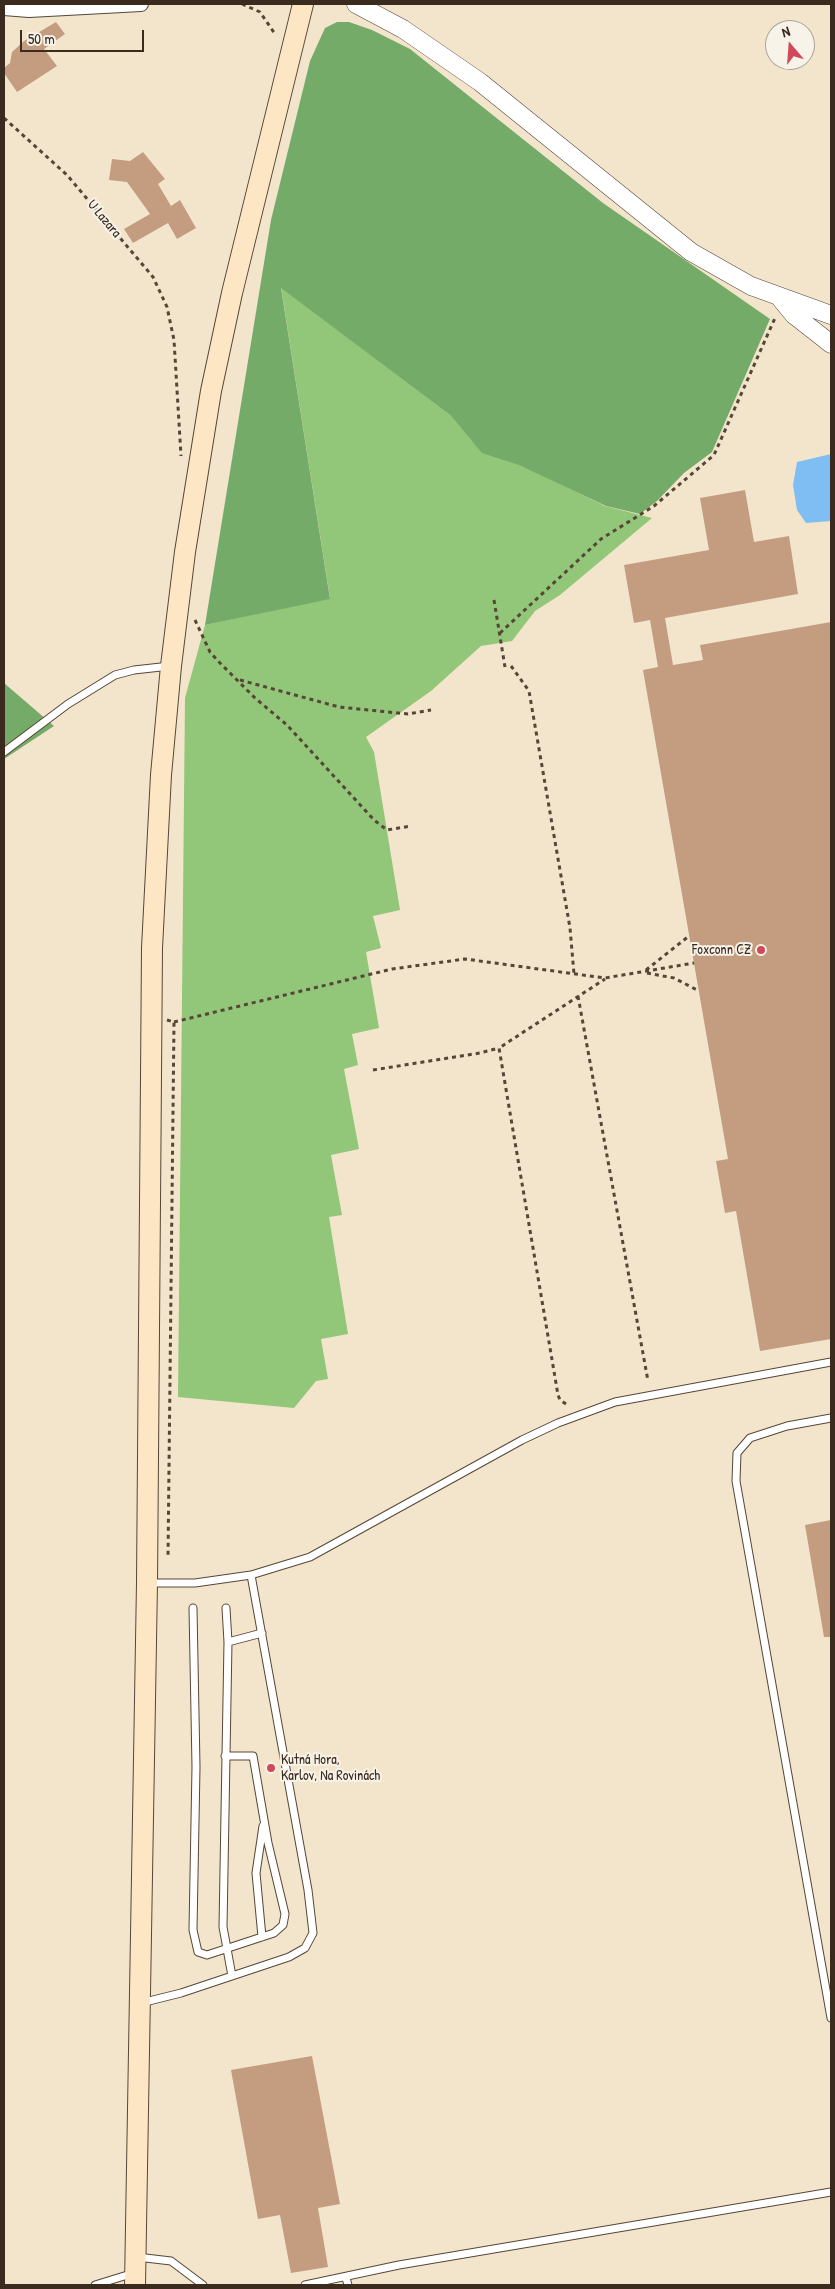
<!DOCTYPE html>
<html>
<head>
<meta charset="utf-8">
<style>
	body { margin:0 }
	#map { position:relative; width:835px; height:2289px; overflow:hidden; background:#f2e5cc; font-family:"Patrick Hand",sans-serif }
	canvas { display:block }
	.frame { position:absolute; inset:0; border:5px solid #3b2a1e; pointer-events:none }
	.north { position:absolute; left:765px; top:20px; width:50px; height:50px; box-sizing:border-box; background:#f7f3e8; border:1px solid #aca397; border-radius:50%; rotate:342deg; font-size:14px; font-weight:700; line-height:20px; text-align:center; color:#3b2a1e }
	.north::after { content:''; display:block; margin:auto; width:18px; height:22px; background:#d1495b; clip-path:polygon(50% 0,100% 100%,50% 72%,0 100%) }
	.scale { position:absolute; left:20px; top:30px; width:124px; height:22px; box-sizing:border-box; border:2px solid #3b2a1e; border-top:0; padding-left:6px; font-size:15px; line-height:18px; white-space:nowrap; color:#3b2a1e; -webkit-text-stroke:4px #f7f3e8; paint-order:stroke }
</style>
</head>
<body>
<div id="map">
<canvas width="835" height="2289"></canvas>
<div class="frame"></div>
<div class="north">N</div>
<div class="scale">50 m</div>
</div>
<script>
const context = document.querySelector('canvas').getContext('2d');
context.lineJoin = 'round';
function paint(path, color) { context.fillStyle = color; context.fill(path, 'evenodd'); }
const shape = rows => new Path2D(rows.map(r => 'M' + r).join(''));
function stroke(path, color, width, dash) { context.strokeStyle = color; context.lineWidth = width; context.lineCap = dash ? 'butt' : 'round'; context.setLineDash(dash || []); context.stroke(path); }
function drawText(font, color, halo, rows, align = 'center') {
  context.font = font + ' "Patrick Hand",sans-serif'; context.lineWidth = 4; context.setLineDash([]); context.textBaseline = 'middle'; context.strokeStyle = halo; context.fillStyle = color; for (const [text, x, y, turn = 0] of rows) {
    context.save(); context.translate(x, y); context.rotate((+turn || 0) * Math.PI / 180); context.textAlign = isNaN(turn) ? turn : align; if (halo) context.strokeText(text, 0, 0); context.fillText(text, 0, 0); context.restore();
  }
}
paint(shape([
	[281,287,450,415,472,441,605,506,652,518,560,595,535,611,512,641,481,646,431,691,366,737,374,752,400,910,373,916,381,948,366,952,379,1028,352,1034,358,1065,344,1069,359,1149,331,1155,342,1215,329,1217,348,1334,321,1339,328,1379,316,1381,294,1408,178,1397,185,698,205,625,330,598]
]), '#92c678');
paint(shape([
	[337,22,349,22,372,30,410,49,603,203,770,319,712,452,684,473,657,501,640,514,606,506,519,465,482,453,450,415,281,288,330,599,205,625,271,220,310,61,325,28],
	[4,683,54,726,4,759]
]), '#75ab68');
paint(shape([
	[831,454,831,521,806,523,797,510,793,485,797,462]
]), '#7fbef3');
paint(shape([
	[56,22,65,34,44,49,57,66,17,92,4,73,4,68,10,63,12,52,24,41],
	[143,152,165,179,158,184,171,206,180,200,196,228,177,239,168,223,133,243,124,229,150,214,127,182,109,180,112,159,130,161],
	[745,490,754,542,789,536,798,594,665,618,673,665,703,660,700,645,831,622,831,1339,760,1351,736,1211,725,1213,716,1161,728,1159,643,670,658,667,650,620,634,623,624,565,709,550,700,498],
	[831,1520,831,1637,824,1637,805,1525],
	[312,2056,340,2204,318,2208,328,2267,291,2273,280,2215,258,2219,231,2070]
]), '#c49d80');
const service = shape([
	[4,752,68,704,115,675,134,670,170,666],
	[831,1418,787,1426,750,1438,737,1453,736,1481,831,2018],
	[149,1583,195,1583,251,1575,310,1557,522,1440,558,1423,615,1402,831,1362],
	[193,1608,196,1767,193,1930,198,1952,207,1955,274,1933,283,1925,285,1914,268,1843,253,1756,225,1756],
	[226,1608,228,1642,262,1633],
	[228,1642,223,1927,232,1976],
	[262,1937,256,1873,263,1826],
	[141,2003,181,1993,289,1957,305,1948,313,1933,308,1890,251,1575],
	[137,2257,171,2261,203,2285],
	[346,2278,348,2285],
	[95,2285,134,2273],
	[305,2285,399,2265,831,2192]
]);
const minor = shape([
	[4,8,29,10,141,4]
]);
const tertiary = shape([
	[356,4,403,29,480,82,691,252,751,286,831,315],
	[780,298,794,315,831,344]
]);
const secondary = shape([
	[135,2285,147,1583,152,948,161,775,171,666,185,552,211,391,232,293,303,4]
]);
stroke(service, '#564638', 9);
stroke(minor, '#564638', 16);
stroke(tertiary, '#564638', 19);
stroke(secondary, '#564638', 22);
stroke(shape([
	[242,4,260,12,275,34],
	[4,118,67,175,153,277,167,307,174,340,181,456],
	[494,600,505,667],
	[195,620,210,652,219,662,255,698,287,725,374,820,387,830,411,826],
	[500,633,601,539,654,506,714,455,775,318],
	[511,666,529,691,570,928,574,974],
	[240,680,339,707,408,714,431,710],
	[646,970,689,936],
	[647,973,674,978,699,991],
	[578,996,648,1381],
	[167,1020,174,1022,168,1557],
	[174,1022,392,969,465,959,605,978,694,963],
	[373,1070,480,1053,499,1048],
	[566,1404,560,1400,558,1395,499,1048,605,979]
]), '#564638', 3, [4, 4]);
stroke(service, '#fff', 7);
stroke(minor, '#fff', 14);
stroke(tertiary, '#fff', 18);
stroke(secondary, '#fce6c4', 20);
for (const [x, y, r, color] of [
	[761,950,5,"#d1495b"],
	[271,1768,5,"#d1495b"]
]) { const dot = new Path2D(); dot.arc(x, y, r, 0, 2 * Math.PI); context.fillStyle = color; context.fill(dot); stroke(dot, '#f7f3e8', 2); }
drawText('14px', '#3b2a1e', '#f7f3e8', [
	["U Lazara",104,219,50]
]);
drawText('14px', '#3b2a1e', '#f7f3e8', [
	["Foxconn CZ",751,950],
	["Kutná Hora,",281,1760,"left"],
	["Karlov, Na Rovinách",281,1776,"left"]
], 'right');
</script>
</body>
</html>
